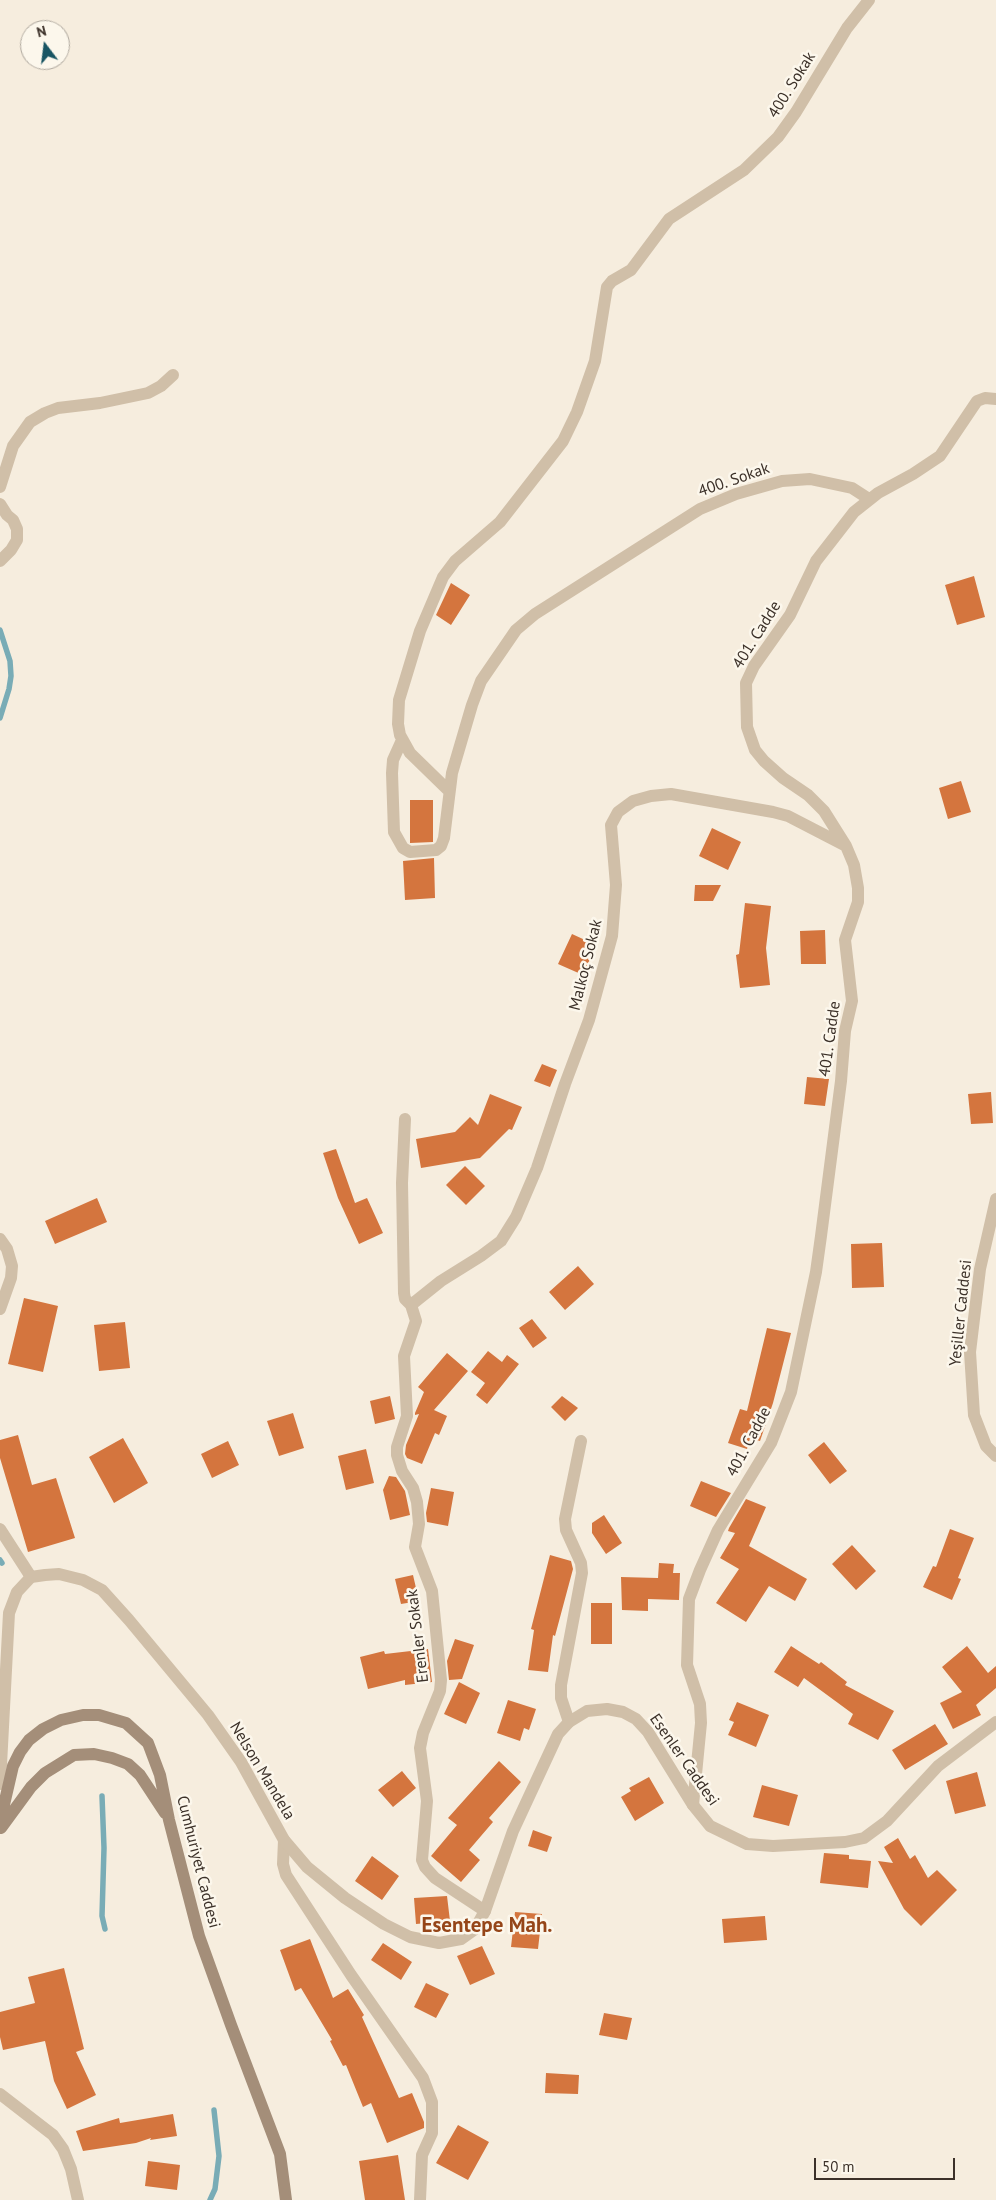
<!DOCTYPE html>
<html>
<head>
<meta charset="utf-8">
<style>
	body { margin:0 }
	#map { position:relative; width:996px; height:2200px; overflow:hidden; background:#f6edde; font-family:"PT Sans",sans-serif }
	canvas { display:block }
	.north { position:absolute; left:20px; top:20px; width:50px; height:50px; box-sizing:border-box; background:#fcf7ec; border:1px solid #afa89e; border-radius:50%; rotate:345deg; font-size:14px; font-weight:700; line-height:20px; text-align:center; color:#3c3129 }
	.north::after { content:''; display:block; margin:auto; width:18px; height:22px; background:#195563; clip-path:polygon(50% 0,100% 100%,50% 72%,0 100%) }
	.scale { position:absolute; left:814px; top:2158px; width:141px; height:22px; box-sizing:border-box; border:2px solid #3c3129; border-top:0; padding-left:6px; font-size:15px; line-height:18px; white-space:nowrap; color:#3c3129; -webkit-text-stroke:4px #fcf7ec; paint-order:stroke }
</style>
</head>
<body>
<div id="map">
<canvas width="996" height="2200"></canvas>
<div class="north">N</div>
<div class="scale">50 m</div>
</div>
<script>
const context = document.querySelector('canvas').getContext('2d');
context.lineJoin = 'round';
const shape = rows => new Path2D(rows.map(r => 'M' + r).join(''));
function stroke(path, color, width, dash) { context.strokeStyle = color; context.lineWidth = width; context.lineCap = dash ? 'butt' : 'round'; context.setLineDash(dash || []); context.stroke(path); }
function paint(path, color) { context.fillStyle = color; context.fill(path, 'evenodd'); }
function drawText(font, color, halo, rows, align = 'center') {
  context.font = font + ' "PT Sans",sans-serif'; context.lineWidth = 5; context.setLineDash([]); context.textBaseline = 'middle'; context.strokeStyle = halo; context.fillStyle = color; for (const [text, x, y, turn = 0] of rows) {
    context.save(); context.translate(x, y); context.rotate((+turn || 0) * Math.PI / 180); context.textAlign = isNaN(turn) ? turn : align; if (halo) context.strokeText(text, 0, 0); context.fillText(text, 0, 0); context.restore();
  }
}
stroke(shape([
	[0,630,10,661,11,676,9,689,0,718],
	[0,1560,2,1563],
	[102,1796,104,1848,102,1916,105,1929],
	[210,2200,215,2189,219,2156,214,2110]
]), '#79acb6', 5.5);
paint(shape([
	[974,576,985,617,957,625,945,585],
	[451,583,470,595,451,625,436,615],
	[961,781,971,812,948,819,939,788],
	[410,800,433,800,433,842,410,843],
	[712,828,741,842,728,870,699,856],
	[434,858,435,898,405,900,403,861],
	[695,885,721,885,713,901,694,901],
	[745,903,771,906,766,948,770,985,740,988,736,955,739,954],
	[825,930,826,964,801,964,800,931],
	[572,934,596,945,583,975,558,964],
	[542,1064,557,1070,550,1087,534,1081],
	[807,1077,829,1079,825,1106,804,1104],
	[991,1092,993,1123,971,1124,968,1094],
	[490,1094,522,1107,512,1130,509,1129,480,1158,421,1168,416,1139,455,1132,470,1117,478,1125],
	[336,1149,355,1203,367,1198,383,1233,359,1244,338,1198,323,1153],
	[465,1166,485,1186,466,1205,446,1185],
	[97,1198,107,1222,55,1244,45,1221],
	[882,1243,884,1287,852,1288,851,1244],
	[578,1266,594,1284,565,1310,549,1292],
	[24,1298,58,1306,43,1372,8,1364],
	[532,1319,547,1338,533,1348,519,1328],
	[125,1322,130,1368,99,1371,94,1325],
	[767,1328,791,1333,773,1403,760,1441,750,1438,747,1449,728,1443,740,1409,747,1411],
	[488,1351,502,1362,507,1355,519,1364,487,1404,476,1395,485,1383,471,1372],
	[447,1353,468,1371,434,1410,447,1416,439,1435,435,1433,422,1464,407,1458,405,1454,406,1445,419,1414,415,1415,415,1413,424,1392,418,1387],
	[390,1396,395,1419,375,1424,370,1401],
	[562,1396,578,1408,565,1421,551,1407],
	[293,1413,304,1448,279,1456,267,1421],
	[18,1435,32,1485,56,1478,75,1538,28,1552,0,1458,0,1440],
	[123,1438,148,1483,114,1503,89,1457],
	[228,1441,239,1465,212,1478,201,1454],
	[824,1442,847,1471,830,1484,808,1455],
	[366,1449,374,1483,346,1490,338,1456],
	[389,1476,396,1477,405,1491,410,1515,390,1520,383,1490],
	[701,1481,731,1493,716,1517,690,1506],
	[431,1488,454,1492,448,1526,427,1522,426,1513],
	[746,1499,766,1507,749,1546,807,1579,795,1601,769,1586,746,1622,716,1603,739,1569,720,1558,735,1533,728,1531,729,1528],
	[604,1515,622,1543,606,1554,592,1533,592,1523],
	[950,1529,974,1538,958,1578,961,1579,952,1600,923,1587,933,1566,936,1567],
	[852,1545,876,1571,856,1590,832,1564],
	[550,1555,571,1561,573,1569,555,1636,553,1635,548,1672,528,1670,534,1630,531,1629],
	[659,1563,674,1564,673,1573,680,1573,679,1600,648,1599,648,1611,622,1610,621,1577,658,1578],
	[413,1575,419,1601,401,1604,395,1579],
	[591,1603,612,1603,612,1644,591,1644],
	[455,1639,474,1645,462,1679,449,1680,447,1661],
	[791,1646,819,1664,821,1662,847,1682,845,1685,894,1711,878,1740,848,1724,853,1714,804,1678,798,1687,774,1672],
	[967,1646,988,1673,996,1666,996,1688,976,1705,981,1715,953,1729,940,1703,962,1692,942,1667],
	[428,1649,432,1682,405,1685,405,1680,368,1689,360,1657,384,1651,385,1654],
	[459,1682,480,1693,466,1724,444,1714],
	[508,1700,536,1709,529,1730,524,1728,520,1741,497,1733],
	[737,1702,769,1715,756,1747,728,1735,734,1722,729,1720],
	[935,1724,948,1744,905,1770,892,1750],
	[499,1761,521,1782,489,1818,493,1822,469,1850,480,1860,461,1882,431,1856,457,1825,448,1818],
	[402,1771,416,1788,393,1807,378,1790],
	[977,1772,986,1806,955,1814,946,1781],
	[649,1777,664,1803,635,1821,621,1797,631,1791,629,1788],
	[762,1785,798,1795,789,1826,753,1817],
	[533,1830,552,1837,547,1852,528,1846],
	[898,1838,910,1859,915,1855,928,1878,937,1870,957,1890,921,1926,904,1909,878,1861,893,1863,884,1847],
	[824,1853,849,1855,849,1859,871,1861,868,1888,820,1883],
	[372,1856,399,1876,382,1900,355,1881],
	[447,1896,450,1921,416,1924,414,1898],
	[515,1912,542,1914,538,1949,511,1947],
	[765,1916,767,1940,724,1943,722,1919],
	[310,1939,333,1998,348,1989,364,2015,362,2017,399,2098,412,2093,424,2122,424,2128,387,2143,371,2103,363,2107,346,2065,343,2066,330,2041,332,2040,301,1988,295,1991,280,1950],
	[383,1943,412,1962,401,1980,371,1960],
	[482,1946,495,1974,470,1985,457,1956],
	[64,1968,84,2049,76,2052,96,2095,67,2109,54,2081,45,2041,3,2050,0,2037,0,2012,35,2003,28,1977],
	[426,1983,449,1994,436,2018,414,2007],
	[604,2013,632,2018,627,2040,599,2035],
	[546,2073,579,2075,578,2094,545,2093],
	[173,2114,177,2136,150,2140,151,2138,136,2143,83,2151,76,2131,119,2118,120,2123],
	[458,2125,489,2142,468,2180,436,2163],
	[398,2155,405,2200,365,2200,359,2161],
	[148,2161,180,2165,177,2190,145,2186]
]), '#d4753e');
stroke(shape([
	[0,487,13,446,30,422,45,413,58,408,100,403,148,393,161,386,173,375],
	[0,504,7,515,13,520,17,529,17,540,11,550,0,561],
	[402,740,393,760,392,773,394,832,403,848,410,852,436,850,441,846,444,838,452,773,472,705,481,681,516,630,535,614,700,509,736,494,782,481,810,479,852,488,869,499],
	[449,791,410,753,400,735,398,724,399,700,420,631,443,577,455,561,500,522,563,441,577,412,595,361,607,287,612,281,631,270,669,219,744,170,778,137,796,112,847,28,869,0],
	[405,1119,402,1183,404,1293,405,1299,411,1305,416,1321,404,1356,407,1416,397,1447,397,1455,402,1471,413,1488,417,1502,419,1524,415,1547,432,1591,441,1680,440,1691,423,1733,420,1748,427,1801,422,1860,425,1867,435,1878,485,1911],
	[996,1199,980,1269,970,1352,974,1415,986,1446,996,1456],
	[0,1239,7,1249,12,1266,11,1278,0,1309],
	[411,1305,441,1281,481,1256,501,1241,516,1217,537,1168,565,1084,589,1020,612,936,616,885,611,825,618,812,633,801,651,796,671,794,773,812,788,816,846,846],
	[0,1529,31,1577],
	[569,1722,561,1698,561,1685,582,1573,581,1563,566,1530,565,1519,581,1441],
	[693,1805,701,1723,700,1704,687,1665,689,1599,700,1570,718,1530,771,1443,791,1392,816,1272,821,1236,841,1081,845,1031,852,1001,845,940,858,902,858,888,854,865,846,846,824,811,808,795,783,778,764,761,755,750,747,727,746,683,754,666,790,615,816,561,854,512,878,493,913,474,940,456,977,401,985,398,996,399],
	[284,1840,283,1864,286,1875,351,1975,423,2078,432,2102,432,2133,422,2155,420,2200],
	[0,2094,53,2135,63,2149,71,2169,78,2200]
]), '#d0bfa8', 12);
stroke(shape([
	[0,1784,9,1613,17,1592,31,1577,45,1575,59,1574,83,1580,102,1590,129,1620,208,1715,241,1762,284,1840,307,1867,345,1898,384,1924,410,1937,439,1943,461,1939,475,1929,485,1911,513,1831,558,1734,569,1722,587,1711,607,1709,623,1712,636,1719,648,1732,693,1805,710,1826,747,1844,773,1846,845,1842,864,1838,887,1821,938,1766,996,1722]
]), '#d0bfa8', 12);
stroke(shape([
	[0,1822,13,1766,20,1752,29,1740,43,1729,61,1720,83,1715,99,1715,126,1723,148,1743,160,1775,169,1820,199,1936,231,2025,280,2154,286,2200],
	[1,1828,31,1787,45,1773,74,1755,94,1754,112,1758,128,1764,140,1775,165,1813]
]), '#a48e79', 12);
drawText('16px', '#3c3129', '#fcf7ec', [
	["400. Sokak",792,85,-58],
	["400. Sokak",734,480,-19],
	["401. Cadde",757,635,-58],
	["Malkoç Sokak",586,965,-76],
	["401. Cadde",830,1039,-82],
	["Yeşiller Caddesi",961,1313,-84],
	["401. Cadde",749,1442,-62],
	["Erenler Sokak",418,1636,-97],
	["Esenler Caddesi",684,1760,55],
	["Nelson Mandela",262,1771,59],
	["Cumhuriyet Caddesi",198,1862,76]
]);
drawText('bold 21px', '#954518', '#fcf7ec', [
	["Esentepe Mah.",487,1926]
]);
</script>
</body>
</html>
